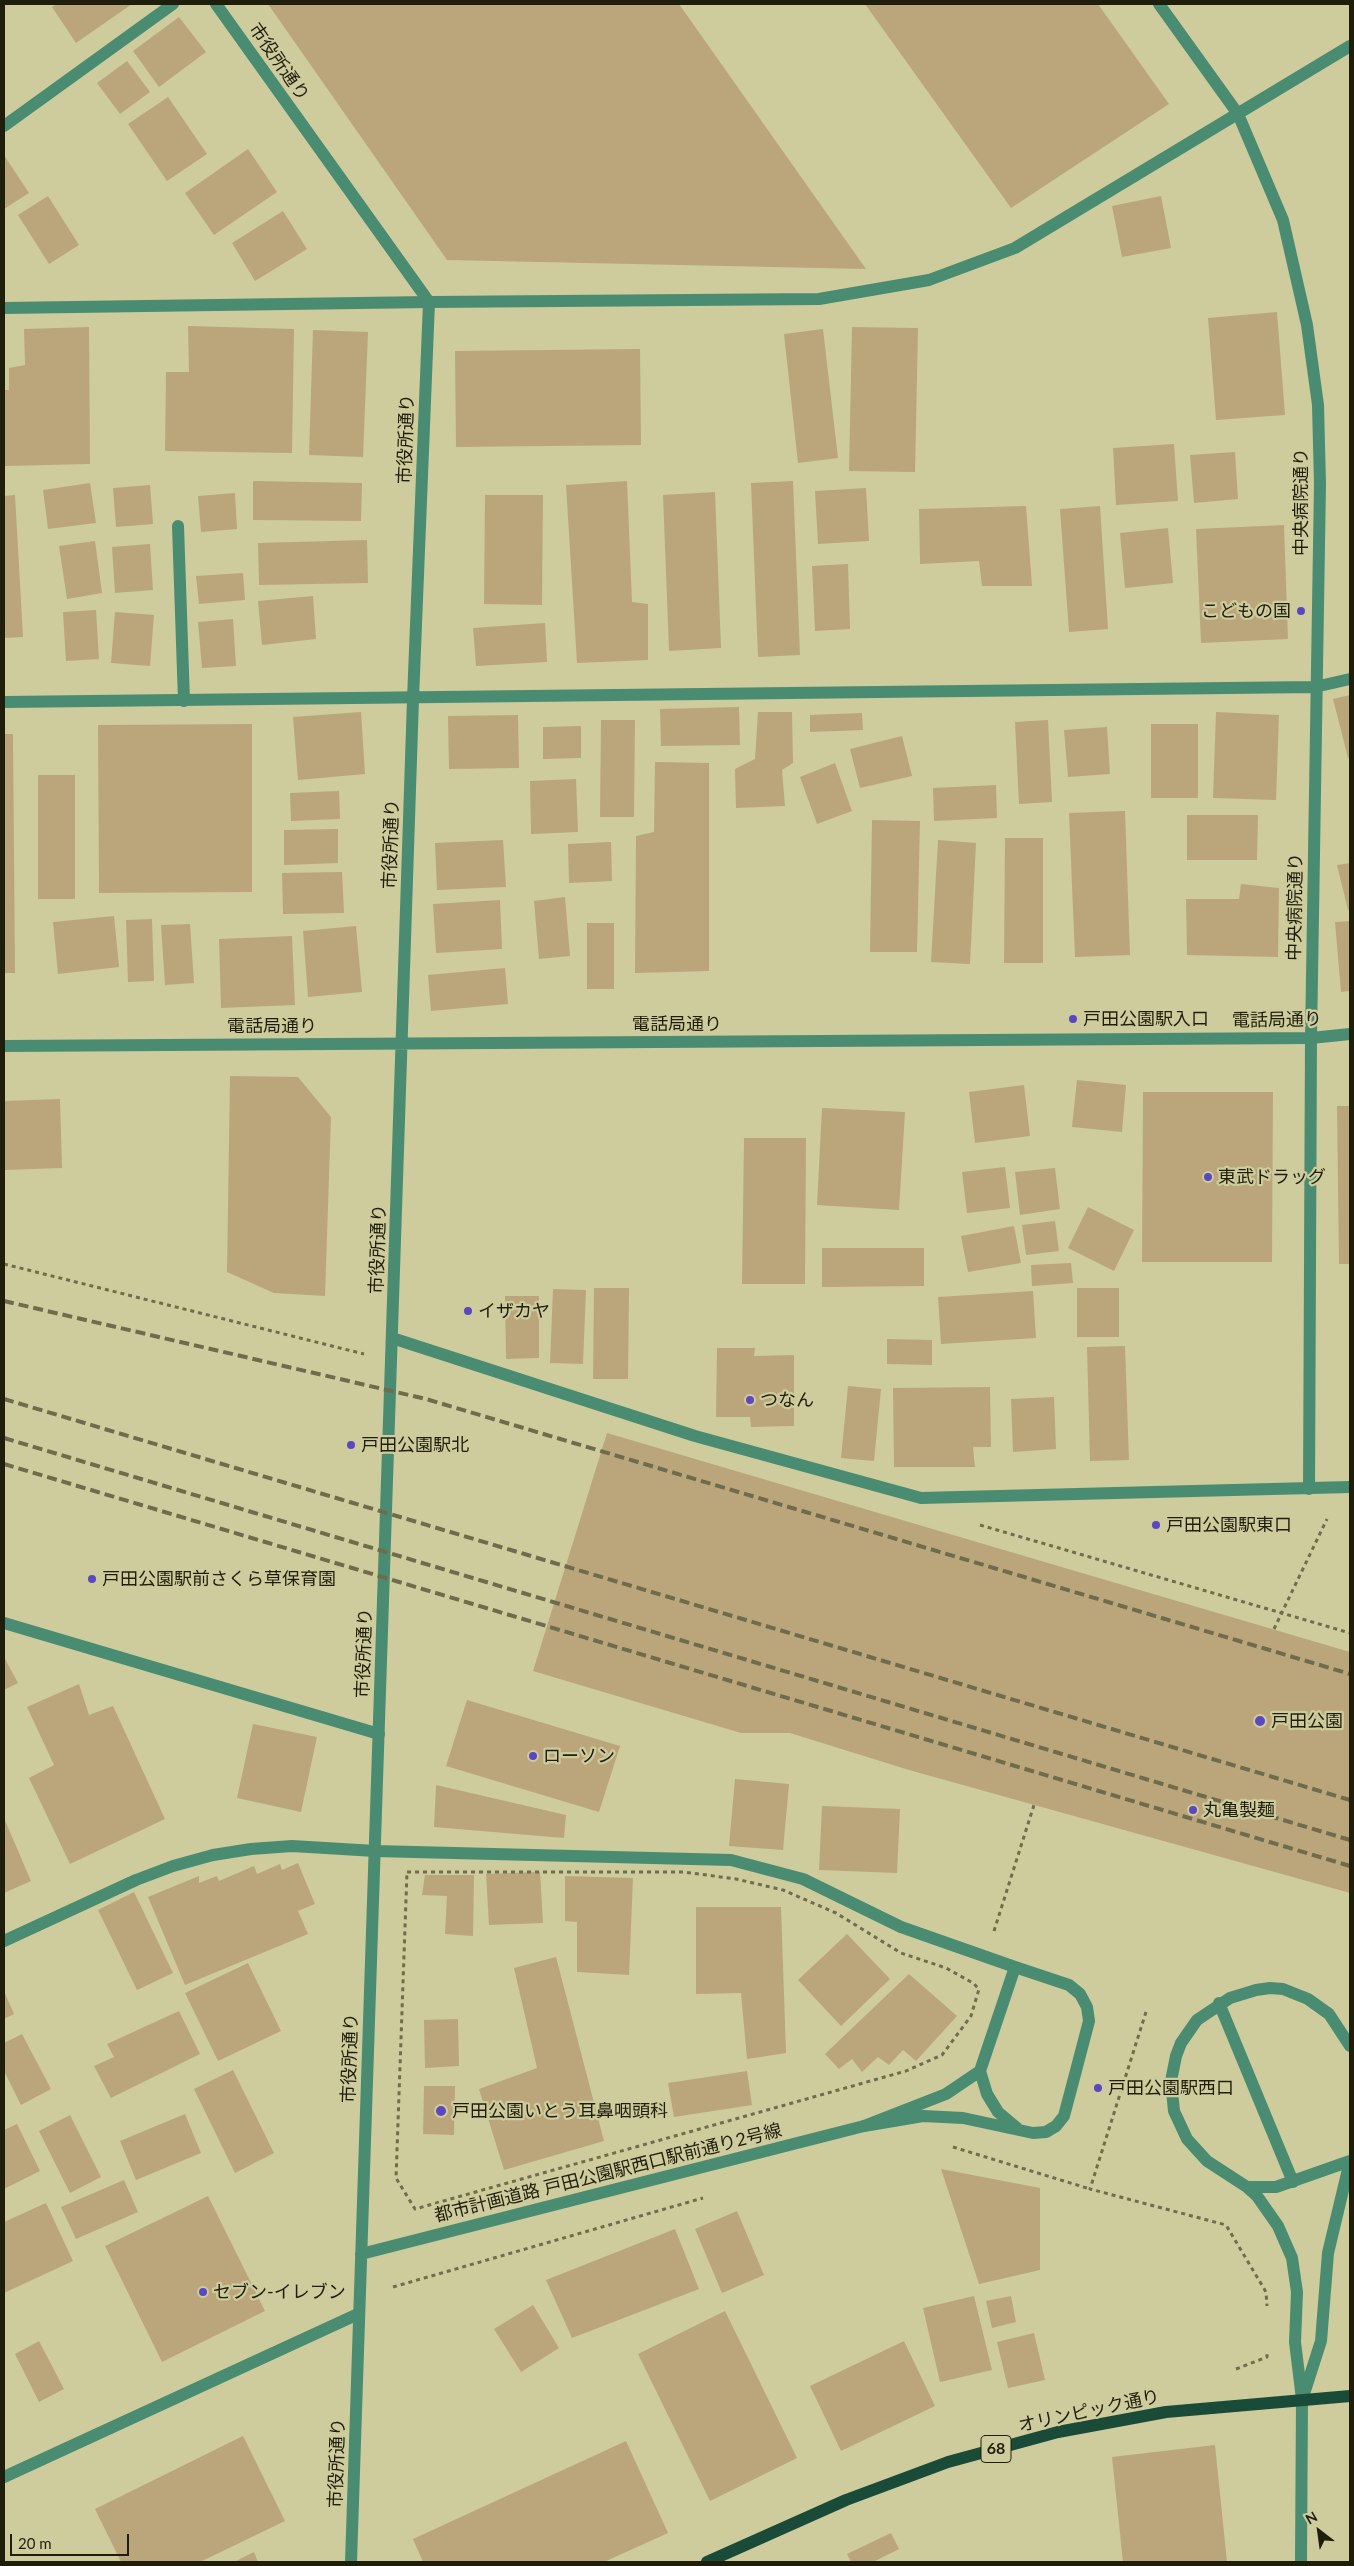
<!DOCTYPE html>
<html>
<head>
<meta charset="utf-8">
<style>
	body { margin:0 }
	#map { position:relative; width:1354px; height:2566px; overflow:hidden; background:#cecc9c; font-family:Lato,sans-serif }
	canvas { display:block }
	.frame { position:absolute; inset:0; border:5px solid #1f1e0c; pointer-events:none }
	.north { position:absolute; left:1294px; top:2506px; width:50px; height:50px; -webkit-text-stroke:4px #cecc9c; paint-order:stroke; rotate:330deg; font-size:14px; font-weight:700; line-height:20px; text-align:center; color:#1f1e0c }
	.north::after { content:''; display:block; margin:auto; width:18px; height:22px; background:#1f1e0c; clip-path:polygon(50% 0,100% 100%,50% 72%,0 100%) }
	.scale { position:absolute; left:10px; top:2534px; width:119px; height:22px; box-sizing:border-box; border:2px solid #1f1e0c; border-top:0; padding-left:6px; font-size:15px; line-height:18px; white-space:nowrap; color:#1f1e0c; -webkit-text-stroke:4px #cecc9c; paint-order:stroke }
</style>
</head>
<body>
<div id="map">
<canvas width="1354" height="2566"></canvas>
<div class="frame"></div>
<div class="north">N</div>
<div class="scale">20 m</div>
</div>
<script>
const context = document.querySelector('canvas').getContext('2d');
context.lineJoin = 'round';
function paint(path, color) { context.fillStyle = color; context.fill(path, 'evenodd'); }
const shape = rows => new Path2D(rows.map(r => 'M' + r).join(''));
function stroke(path, color, width, dash) { context.strokeStyle = color; context.lineWidth = width; context.lineCap = dash ? 'butt' : 'round'; context.setLineDash(dash || []); context.stroke(path); }
function drawText(font, color, halo, rows, align = 'center') {
  context.font = font + ' Lato,"Noto Sans JP",sans-serif'; context.lineWidth = 4.5; context.setLineDash([]); context.textBaseline = 'middle'; context.strokeStyle = halo; context.fillStyle = color; for (const [text, x, y, turn = 0] of rows) {
    context.save(); context.translate(x, y); context.rotate((+turn || 0) * Math.PI / 180); context.textAlign = isNaN(turn) ? turn : align; if (halo) context.strokeText(text, 0, 0); context.fillText(text, 0, 0); context.restore();
  }
}
paint(shape([
	[57,4,132,4,76,43,52,7],
	[268,4,679,4,866,269,447,260],
	[865,4,1098,4,1169,104,1011,208],
	[179,17,206,52,159,87,133,51],
	[127,61,150,92,120,114,97,83],
	[168,97,207,154,167,181,128,124],
	[248,149,277,192,214,235,185,193],
	[4,155,29,193,4,209],
	[48,196,79,245,49,264,18,215],
	[1161,196,1171,248,1122,257,1112,206],
	[283,211,307,249,255,281,232,243],
	[1277,312,1285,415,1216,420,1208,318],
	[188,326,294,329,292,453,165,451,166,372,189,372],
	[89,327,90,464,4,466,4,390,9,390,9,368,25,365,24,329],
	[852,327,918,328,915,472,849,471],
	[823,329,838,458,798,463,784,334],
	[313,330,368,332,363,457,309,455],
	[640,349,641,445,456,447,455,351],
	[1174,444,1178,501,1116,505,1113,448],
	[1235,452,1238,499,1194,503,1190,455],
	[253,481,362,483,361,521,253,520],
	[627,481,632,602,648,604,648,660,577,663,566,485],
	[793,481,800,655,758,657,751,483],
	[90,483,96,523,48,529,43,490],
	[150,485,153,524,116,527,113,488],
	[866,488,869,541,818,544,815,491],
	[715,492,721,648,669,651,663,495],
	[235,493,237,529,201,532,198,496],
	[15,495,23,637,4,638,4,496],
	[485,495,543,495,542,605,484,604],
	[1026,506,1032,586,982,586,979,561,920,564,919,509],
	[1100,506,1108,629,1069,632,1060,509],
	[1284,525,1288,639,1201,643,1196,529],
	[1168,528,1173,583,1125,588,1120,533],
	[367,540,368,583,259,585,258,543],
	[95,541,102,593,67,599,59,546],
	[150,544,153,590,115,593,112,547],
	[848,564,850,629,815,631,812,566],
	[243,573,245,600,199,604,196,576],
	[313,596,316,639,262,645,258,601],
	[96,610,99,659,66,661,63,612],
	[115,612,154,615,150,666,111,663],
	[233,619,236,666,202,668,198,622],
	[545,623,547,662,476,666,473,628],
	[1350,695,1350,757,1348,758,1333,699],
	[739,707,740,745,661,746,660,709],
	[361,712,365,774,298,780,293,717],
	[758,712,792,712,793,763,782,770,785,806,736,808,735,769,755,759],
	[1216,712,1279,715,1276,800,1213,798],
	[862,713,863,730,810,732,810,715],
	[518,715,519,768,449,769,448,716],
	[601,720,635,720,634,817,600,817],
	[1048,720,1052,802,1019,804,1015,722],
	[252,724,252,892,99,893,98,725],
	[1151,724,1198,724,1198,798,1151,798],
	[581,726,581,758,543,759,543,727],
	[1107,727,1110,774,1068,777,1064,730],
	[4,734,13,734,15,973,4,973],
	[902,736,912,776,860,788,850,749],
	[655,762,709,763,709,971,635,973,636,836,654,832],
	[835,763,852,811,817,824,800,777],
	[38,775,75,775,75,899,38,899],
	[576,779,578,832,531,834,530,781],
	[996,785,997,818,934,821,933,788],
	[339,791,340,819,291,821,290,793],
	[1125,811,1130,955,1075,957,1069,813],
	[1187,815,1258,815,1257,860,1187,860],
	[872,820,920,821,917,952,870,952],
	[338,829,338,863,284,865,284,830],
	[1005,838,1043,838,1043,963,1004,963],
	[503,840,506,887,437,890,435,843],
	[938,840,976,843,970,964,931,962],
	[611,842,612,881,569,883,568,844],
	[1350,863,1350,909,1348,910,1337,865],
	[342,872,344,913,283,914,282,873],
	[1241,884,1279,888,1278,957,1187,955,1186,899,1239,899],
	[565,897,570,956,539,959,534,901],
	[500,900,502,949,436,953,433,904],
	[114,916,119,967,58,974,53,922],
	[152,919,154,981,128,982,126,920],
	[1350,921,1350,991,1341,992,1335,922],
	[587,923,614,923,614,989,587,989],
	[190,924,194,983,165,985,161,925],
	[356,926,362,992,308,997,303,931],
	[292,936,295,1005,221,1008,219,939],
	[505,968,508,1004,431,1011,428,975],
	[230,1076,298,1077,331,1117,325,1296,274,1293,227,1272],
	[1077,1080,1126,1085,1122,1132,1072,1127],
	[1024,1085,1030,1136,975,1143,969,1092],
	[1143,1092,1273,1092,1272,1262,1142,1262],
	[60,1099,62,1168,4,1170,4,1101],
	[1337,1106,1350,1106,1350,1264,1339,1264],
	[822,1108,905,1112,899,1210,817,1205],
	[744,1138,806,1138,805,1284,742,1284],
	[1005,1167,1010,1208,967,1213,962,1172],
	[1055,1168,1060,1209,1020,1215,1015,1172],
	[1088,1207,1134,1230,1114,1271,1068,1248],
	[1055,1221,1059,1251,1026,1255,1022,1225],
	[1014,1226,1021,1263,968,1272,961,1236],
	[822,1248,924,1248,924,1286,822,1287],
	[1071,1263,1073,1283,1032,1286,1031,1265],
	[594,1288,629,1288,628,1379,593,1379],
	[1077,1288,1119,1288,1119,1337,1077,1337],
	[553,1289,586,1290,583,1364,550,1363],
	[1033,1291,1036,1338,941,1344,938,1297],
	[505,1296,539,1296,539,1358,506,1359],
	[887,1339,932,1340,932,1365,887,1364],
	[1125,1346,1129,1460,1090,1461,1087,1347],
	[717,1348,755,1348,754,1356,794,1355,794,1426,751,1427,750,1417,716,1417],
	[848,1386,881,1389,874,1461,841,1458],
	[990,1387,991,1447,973,1447,975,1467,894,1467,893,1388],
	[1054,1397,1056,1449,1013,1452,1011,1399],
	[607,1433,1350,1652,1350,1893,909,1770,790,1733,741,1733,533,1671],
	[4,1657,18,1683,4,1690],
	[79,1684,89,1715,113,1706,165,1819,70,1864,29,1778,54,1765,27,1707],
	[467,1700,620,1746,599,1812,446,1766],
	[253,1724,317,1737,301,1812,237,1798],
	[735,1779,789,1784,783,1850,729,1846],
	[436,1785,566,1815,564,1838,434,1827],
	[822,1806,900,1809,897,1873,819,1870],
	[4,1818,31,1881,4,1893],
	[298,1863,315,1904,298,1911,308,1934,185,1985,148,1897,199,1876,199,1883,217,1876,219,1881,254,1866,257,1874,280,1864,282,1870],
	[540,1872,543,1923,489,1925,486,1874],
	[425,1875,474,1875,473,1936,445,1934,447,1896,422,1895],
	[565,1876,633,1878,629,1975,577,1972,577,1922,565,1921],
	[134,1892,173,1973,137,1990,98,1910],
	[696,1907,781,1907,786,2053,747,2059,741,1993,696,1994],
	[847,1934,890,1979,841,2026,798,1980],
	[556,1957,604,2141,504,2170,479,2089,537,2068,514,1968],
	[248,1963,281,2031,218,2061,185,1993],
	[909,1974,957,2016,916,2061,903,2050,889,2065,878,2057,862,2072,852,2059,839,2069,825,2054],
	[4,1991,14,2014,4,2019],
	[179,2011,200,2054,111,2098,94,2066,114,2057,107,2044],
	[458,2019,459,2066,425,2068,424,2020],
	[22,2034,51,2089,21,2105,4,2071,4,2043],
	[233,2070,274,2153,235,2173,194,2089],
	[747,2071,752,2105,674,2117,668,2083],
	[424,2086,455,2086,454,2135,423,2134],
	[185,2114,201,2153,136,2180,120,2141],
	[70,2115,101,2177,70,2193,39,2131],
	[17,2124,40,2171,4,2189,4,2130],
	[941,2169,1040,2188,1040,2270,979,2284],
	[124,2180,138,2212,76,2239,61,2207],
	[208,2196,265,2311,162,2362,105,2246],
	[46,2203,73,2261,4,2293,4,2222],
	[737,2211,764,2275,722,2293,695,2229],
	[675,2229,699,2289,572,2338,546,2280],
	[974,2296,992,2370,940,2382,923,2308],
	[1011,2296,1016,2322,992,2328,986,2301],
	[533,2305,559,2348,521,2372,494,2329],
	[725,2311,797,2458,710,2501,638,2354],
	[1034,2333,1045,2380,1008,2388,997,2342],
	[39,2341,64,2389,39,2402,15,2354],
	[904,2341,935,2406,841,2451,810,2386],
	[243,2436,285,2521,200,2562,121,2562,95,2509],
	[626,2441,668,2533,604,2562,423,2562,413,2539],
	[1215,2445,1227,2562,1123,2562,1112,2457],
	[891,2533,899,2549,873,2562,851,2562,847,2554],
	[254,2552,258,2562,234,2562]
]), '#bba67b');
stroke(shape([
	[4,1264,364,1354],
	[980,1525,1350,1633],
	[1274,1629,1327,1519],
	[407,1872,684,1872,736,1879,783,1890,836,1913,901,1953,946,1968,973,1983,979,1989,971,2016,942,2055,906,2071,415,2209,396,2178,407,1872],
	[994,1931,1034,1805],
	[1146,2012,1090,2189,1226,2225,1266,2292,1267,2306],
	[953,2147,1090,2189],
	[393,2287,703,2198],
	[1236,2369,1267,2357,1267,2354]
]), '#6e6d4d', 3, [4, 4]);
stroke(shape([
	[178,526,184,701],
	[1219,2003,1293,2182]
]), '#4a8c71', 12);
stroke(shape([
	[1159,4,1238,114,1283,220,1307,325,1318,405,1320,484,1311,1038,1309,1489],
	[4,126,173,4],
	[4,308,429,302,819,299,929,280,1015,248,1350,46],
	[4,702,1315,687,1350,679],
	[392,1338,695,1436,921,1498,1350,1487],
	[4,1623,379,1734],
	[4,1941,136,1880,173,1866,213,1855,251,1849,292,1846,375,1851,731,1860,803,1879,901,1927,1015,1967],
	[1015,1967,1069,1985,1080,1994,1087,2007,1089,2021,1073,2082,1064,2116,1056,2126,1046,2132,1033,2133,963,2118,923,2116,864,2126,946,2094,980,2071,1015,1967],
	[980,2071,987,2094,998,2112,1017,2128],
	[1247,2187,1276,2187,1350,2161],
	[1304,2394,1321,2341,1328,2253,1350,2161],
	[4,2477,358,2314],
	[1301,2562,1302,2399,1295,2342,1297,2292,1292,2258,1278,2226,1257,2196,1247,2187,1207,2161,1187,2139,1174,2111,1171,2081,1176,2056,1181,2043,1197,2020,1230,1998,1256,1990,1270,1988,1283,1989,1308,1999,1329,2014,1350,2046]
]), '#4a8c71', 12);
stroke(shape([
	[216,4,429,302,413,699,351,2562],
	[4,1046,1311,1038,1350,1034],
	[361,2254,864,2126]
]), '#4a8c71', 12);
stroke(shape([
	[707,2562,846,2500,948,2462,1058,2432,1166,2412,1350,2396]
]), '#1a4a38', 12);
stroke(shape([
	[4,1301,426,1399,1350,1674],
	[4,1399,1350,1800],
	[4,1438,1350,1840],
	[4,1464,1350,1866]
]), '#6e6c4d', 4, [10, 5]);
for (const [x, y, r, color] of [
	[1301,611,5,"#5b47c0"],
	[1073,1019,5,"#5b47c0"],
	[1208,1177,5,"#5b47c0"],
	[468,1311,5,"#5b47c0"],
	[750,1400,5,"#5b47c0"],
	[351,1445,5,"#5b47c0"],
	[1156,1525,5,"#5b47c0"],
	[92,1579,5,"#5b47c0"],
	[1260,1721,6,"#5b47c0"],
	[533,1756,5,"#5b47c0"],
	[1193,1810,5,"#5b47c0"],
	[1098,2088,5,"#5b47c0"],
	[441,2111,6,"#5b47c0"],
	[203,2292,5,"#5b47c0"]
]) { const dot = new Path2D(); dot.arc(x, y, r, 0, 2 * Math.PI); context.fillStyle = color; context.fill(dot); stroke(dot, '#cecc9c', 2); }
for (const [x, y, w] of [
	[996,2449,30]
]) { const box = new Path2D(); box.roundRect(x - w / 2, y - 13.5, w, 27, 4); context.fillStyle = '#cecc9c'; context.fill(box); stroke(box, '#1f1e0c', 1); }
drawText('bold 16px', '#1f1e0c', null, [
	["68",996,2449]
]);
drawText('18px', '#1f1e0c', '#cecc9c', [
	["市役所通り",279,62,55],
	["市役所通り",406,439,-88],
	["中央病院通り",1301,502,-90],
	["市役所通り",391,844,-88],
	["中央病院通り",1295,907,-89],
	["電話局通り",1277,1020,-1],
	["電話局通り",677,1024],
	["電話局通り",272,1026],
	["市役所通り",378,1249,-88],
	["市役所通り",364,1653,-88],
	["市役所通り",350,2058,-88],
	["都市計画道路 戸田公園駅西口駅前通り2号線",608,2173,-14],
	["オリンピック通り",1089,2411,-12],
	["市役所通り",337,2463,-88]
]);
drawText('18px', '#1f1e0c', '#cecc9c', [
	["こどもの国",1291,611,"right"],
	["戸田公園駅入口",1083,1019],
	["東武ドラッグ",1218,1177],
	["イザカヤ",478,1311],
	["つなん",760,1400],
	["戸田公園駅北",361,1445],
	["戸田公園駅東口",1166,1525],
	["戸田公園駅前さくら草保育園",102,1579],
	["戸田公園",1271,1721],
	["ローソン",543,1756],
	["丸亀製麺",1203,1810],
	["戸田公園駅西口",1108,2088],
	["戸田公園いとう耳鼻咽頭科",452,2111],
	["セブン-イレブン",213,2292]
], 'left');
</script>
</body>
</html>
